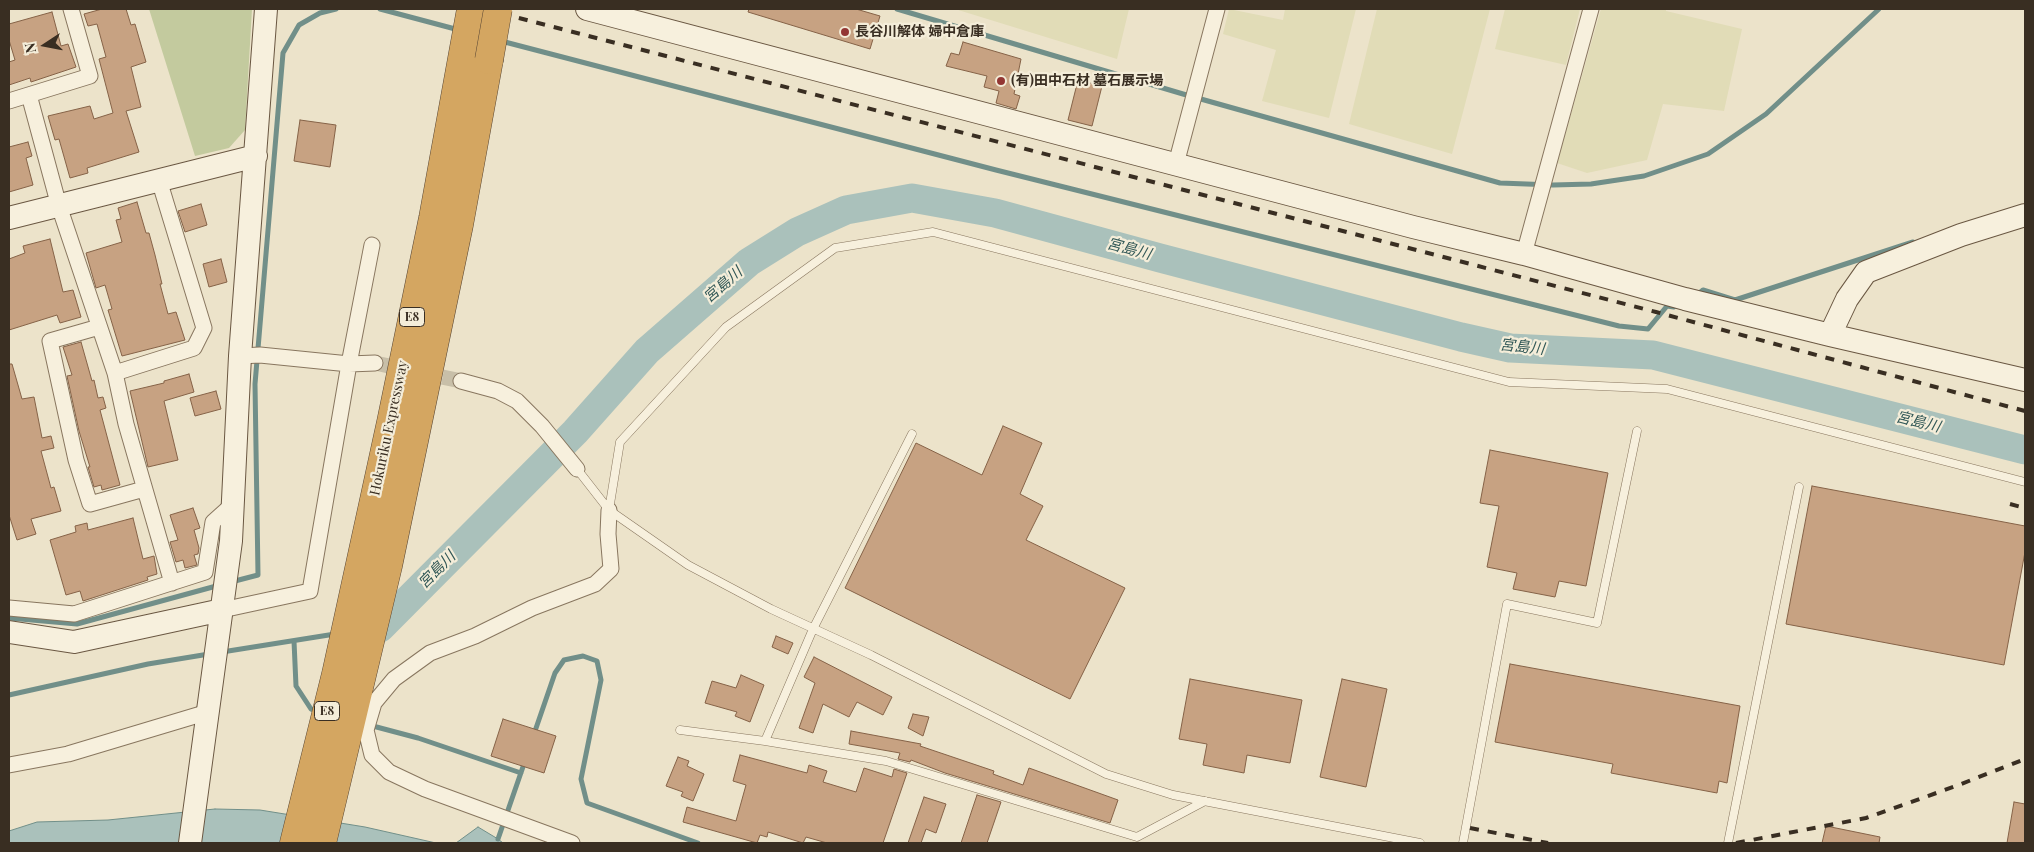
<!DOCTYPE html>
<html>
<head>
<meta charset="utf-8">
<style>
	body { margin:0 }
	#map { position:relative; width:2034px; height:852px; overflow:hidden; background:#ece3ca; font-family:"Playfair Display",serif }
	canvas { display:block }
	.frame { position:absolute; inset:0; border:10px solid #392e22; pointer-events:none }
	.north { position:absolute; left:20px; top:20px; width:50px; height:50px; -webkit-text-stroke:4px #f4edd9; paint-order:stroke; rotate:259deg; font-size:14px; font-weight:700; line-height:20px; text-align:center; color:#392e22 }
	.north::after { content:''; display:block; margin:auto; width:18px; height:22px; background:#392e22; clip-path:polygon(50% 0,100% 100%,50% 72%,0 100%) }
</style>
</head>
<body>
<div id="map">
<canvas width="2034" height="852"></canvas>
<div class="frame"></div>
<div class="north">N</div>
</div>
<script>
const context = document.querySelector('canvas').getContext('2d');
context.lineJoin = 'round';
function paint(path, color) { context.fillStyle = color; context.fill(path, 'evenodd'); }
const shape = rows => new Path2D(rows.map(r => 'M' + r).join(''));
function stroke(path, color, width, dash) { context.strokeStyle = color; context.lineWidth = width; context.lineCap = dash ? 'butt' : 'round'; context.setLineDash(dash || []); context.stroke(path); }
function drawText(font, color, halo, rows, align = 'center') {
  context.font = font + ' "Playfair Display","Noto Sans JP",serif'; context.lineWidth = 4.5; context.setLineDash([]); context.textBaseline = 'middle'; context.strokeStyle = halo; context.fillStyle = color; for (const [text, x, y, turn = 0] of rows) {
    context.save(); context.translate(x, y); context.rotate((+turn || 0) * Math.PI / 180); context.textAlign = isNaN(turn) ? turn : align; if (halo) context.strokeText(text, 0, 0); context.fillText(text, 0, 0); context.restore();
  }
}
paint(shape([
	[955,9,1129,9,1117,59],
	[1229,9,1283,20,1285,9,1356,9,1329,118,1262,101,1276,50,1223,34],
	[1377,9,1490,9,1452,154,1349,124],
	[1505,9,1580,9,1566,65,1495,49],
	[1601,9,1666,9,1666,11,1742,29,1724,111,1663,104,1647,160,1587,173,1557,163]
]), '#e1dcb7');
paint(shape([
	[149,9,252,9,245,130,229,148,195,156]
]), '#c3ca9e');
const water = shape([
	[215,809,260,810,365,827,436,843,9,843,9,831,37,822,108,820,215,809],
	[478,827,498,839,503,843,456,843,478,827]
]);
paint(water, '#aac1bb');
stroke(water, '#718f89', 1);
stroke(shape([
	[380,9,459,30],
	[897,9,1183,94,1500,183,1553,185,1591,184,1644,176,1708,154,1766,114,1879,9],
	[501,41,996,170,1619,326,1648,329,1667,306,1674,307],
	[1697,295,1703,290,1735,300,1913,242],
	[231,582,258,575,255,384,283,53,299,25,320,13,336,9],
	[9,618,77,624,220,585],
	[294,641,296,686,311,709,319,711],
	[222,652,335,634],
	[9,695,148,664,209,654],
	[369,725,418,738,521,773],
	[534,734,555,673,564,660,583,656,597,661,601,680,581,779,587,803,698,843],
	[498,839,525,761]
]), '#718f89', 5);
stroke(shape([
	[380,628,575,432,647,351,749,262,797,232,846,210,912,198,995,213,1160,258,1461,337,1510,348,1653,355,2025,450]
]), '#aac1bb', 29);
const building = shape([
	[102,9,126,9,131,25,135,24,146,62,131,67,141,107,126,111,139,152,87,168,88,173,70,178,59,139,55,140,48,116,90,106,94,119,113,113,99,59,106,57,97,24,88,26,84,14,102,9],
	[749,9,856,9,880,16,870,49,748,12,749,9],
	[52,12,61,46,68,44,76,67,31,82,30,78,9,85,9,62,15,60,9,40,9,24,52,12],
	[963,42,1021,59,1014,94,1020,96,1016,109,996,103,999,91,984,87,987,76,946,66,951,53,959,55,963,42],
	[1078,80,1102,86,1092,126,1068,120,1078,80],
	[300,120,336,125,330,167,294,161,300,120],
	[28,142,32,156,26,158,33,185,9,192,9,147,28,142],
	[137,202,146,233,149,233,155,255,162,284,160,284,168,314,176,312,185,340,122,356,108,310,112,309,105,285,96,288,86,253,122,242,116,220,121,219,118,208,137,202],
	[201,204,207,225,185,232,178,211,201,204],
	[50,239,63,292,73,290,81,317,60,323,57,315,9,330,9,259,25,253,23,246,50,239],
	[221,259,227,282,209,287,203,264,221,259],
	[81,342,92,381,94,380,98,398,103,397,106,408,100,410,120,485,102,490,101,485,94,487,88,467,90,467,79,431,67,376,72,375,63,347,81,342],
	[9,364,12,364,22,399,34,397,42,438,51,436,54,448,41,451,51,488,54,487,61,511,31,519,36,534,17,540,9,515,9,364],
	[189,374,194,392,164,401,178,460,148,467,130,391,164,383,164,381,189,374],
	[216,391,221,409,195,416,190,398,216,391],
	[1003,426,1042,443,1020,494,1043,506,1026,540,1125,588,1070,699,845,588,916,443,982,475,1003,426],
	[1490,450,1608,473,1586,586,1559,581,1555,597,1513,589,1517,573,1487,567,1499,506,1480,503,1490,450],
	[1812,486,2025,526,2025,552,2004,665,1786,624,1812,486],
	[193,508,200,528,194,530,199,548,198,554,194,555,197,565,185,568,183,560,176,562,170,542,178,540,170,515,193,508],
	[133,518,143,559,154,556,157,574,147,577,148,580,83,601,80,591,66,595,50,540,76,532,75,526,87,523,88,530,133,518],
	[776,636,793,643,788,654,772,647,776,636],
	[814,657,892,697,883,715,857,702,849,717,823,704,813,733,799,728,815,683,804,677,814,657],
	[1510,664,1740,706,1727,783,1719,781,1717,793,1611,773,1613,764,1495,742,1510,664],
	[741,675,764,685,750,722,735,716,737,712,705,703,712,681,736,688,741,675],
	[1190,679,1302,700,1290,763,1247,755,1244,773,1203,765,1207,744,1179,739,1190,679],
	[1342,679,1387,689,1366,787,1320,777,1342,679],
	[913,714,929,717,923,736,908,728,913,714],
	[503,719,556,736,544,773,491,756,503,719],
	[851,731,921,744,920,746,994,771,993,774,1023,785,1029,768,1118,800,1110,823,945,773,911,760,910,762,898,759,900,753,849,744,851,731],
	[740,755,807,773,809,765,827,771,823,782,856,792,864,768,892,777,894,769,907,773,883,843,827,843,806,837,803,843,768,832,767,837,760,835,757,843,683,822,687,807,736,821,746,785,733,781,740,755],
	[678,757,689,761,687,766,704,774,693,801,681,796,683,792,666,786,678,757],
	[977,795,1001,802,987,843,961,843,977,795],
	[924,797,946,804,936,833,926,829,921,843,908,843,924,797],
	[2014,802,2025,804,2025,843,2007,843,2014,802],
	[1826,826,1880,837,1879,843,1822,843,1826,826]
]);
paint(building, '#c7a282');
stroke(building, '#856247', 1);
stroke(shape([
	[375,363,461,381]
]), '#c8bfa8', 15, [15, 8]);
const lane = shape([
	[577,469,609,510,688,565,771,609,871,655,1106,774,1173,795,1420,843],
	[609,510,620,442,726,327,835,248,933,232,1509,382,1667,389,2025,482],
	[680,730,765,741,886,761,1137,837,1205,801],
	[765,741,813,629,912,434],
	[1463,843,1507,604,1597,623,1637,431],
	[1728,843,1799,487]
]);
const street = shape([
	[29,95,59,206,115,373,126,424,172,583],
	[9,101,90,76,71,9],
	[1176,164,1217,9],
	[1524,254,1591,9],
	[99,327,50,341,76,460,90,504,144,489],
	[240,356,260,355,349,364,375,363],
	[115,373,194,348,204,328,159,180],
	[461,381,498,391,517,401,542,426,577,469],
	[9,608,74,614,205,572,213,522,233,504],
	[222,610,310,591,349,364,372,245],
	[9,765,68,754,208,712],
	[572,843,425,789,389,772,372,755,366,730,374,703,394,679,430,653,475,636,532,608,595,584,611,569,608,534,609,510]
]);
const secondary = shape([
	[587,9,1413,227,1524,254,1685,299,1830,335,2025,380],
	[9,218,256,156],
	[1830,335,1847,299,1866,272,1961,235,2025,215],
	[9,632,74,642,222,610],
	[190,843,231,541,240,356,266,9]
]);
const highway = shape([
	[294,843,336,674,391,422,433,218,471,9],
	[322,843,388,566,459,225,489,60]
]);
stroke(lane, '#88765f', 9);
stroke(street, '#88765f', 17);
stroke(secondary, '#6a5742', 24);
stroke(highway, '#564433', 29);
stroke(lane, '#f7f0dd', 8);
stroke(street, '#f7f0dd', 15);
stroke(secondary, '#f7f0dd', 22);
stroke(highway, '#d4a661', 28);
stroke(shape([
	[484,9,1656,312,2025,411],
	[2010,504,2025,508],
	[1470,828,1548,843],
	[1736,843,1866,818,1956,786,2025,759]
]), '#392e22', 4, [9, 9]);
const highwayBridge = shape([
	[489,60,498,9]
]);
stroke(highwayBridge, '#564433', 29, []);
stroke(highwayBridge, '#d4a661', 28);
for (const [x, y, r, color] of [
	[845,32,5,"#933633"],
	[1001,81,5,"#933633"]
]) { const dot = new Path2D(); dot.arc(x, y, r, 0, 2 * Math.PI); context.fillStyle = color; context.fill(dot); stroke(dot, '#f4edd9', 2); }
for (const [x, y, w] of [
	[412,317,25],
	[327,711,25]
]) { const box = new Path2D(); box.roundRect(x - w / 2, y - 9.5, w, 19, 4); context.fillStyle = '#f4edd9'; context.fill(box); stroke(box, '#392e22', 1); }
drawText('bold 12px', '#392e22', null, [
	["E8",412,317],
	["E8",327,711]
]);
drawText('bold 14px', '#392e22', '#f4edd9', [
	["長谷川解体 婦中倉庫",855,32],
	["(有)田中石材 墓石展示場",1011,81]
], 'left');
drawText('14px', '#392e22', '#f4edd9', [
	["Hokuriku Expressway",389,428,-78]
]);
drawText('italic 15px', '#325857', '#f4edd9', [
	["宮島川",1129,249,15],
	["宮島川",723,285,-41],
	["宮島川",1522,347,6],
	["宮島川",1918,422,14],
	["宮島川",437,570,-45]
]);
</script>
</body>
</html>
